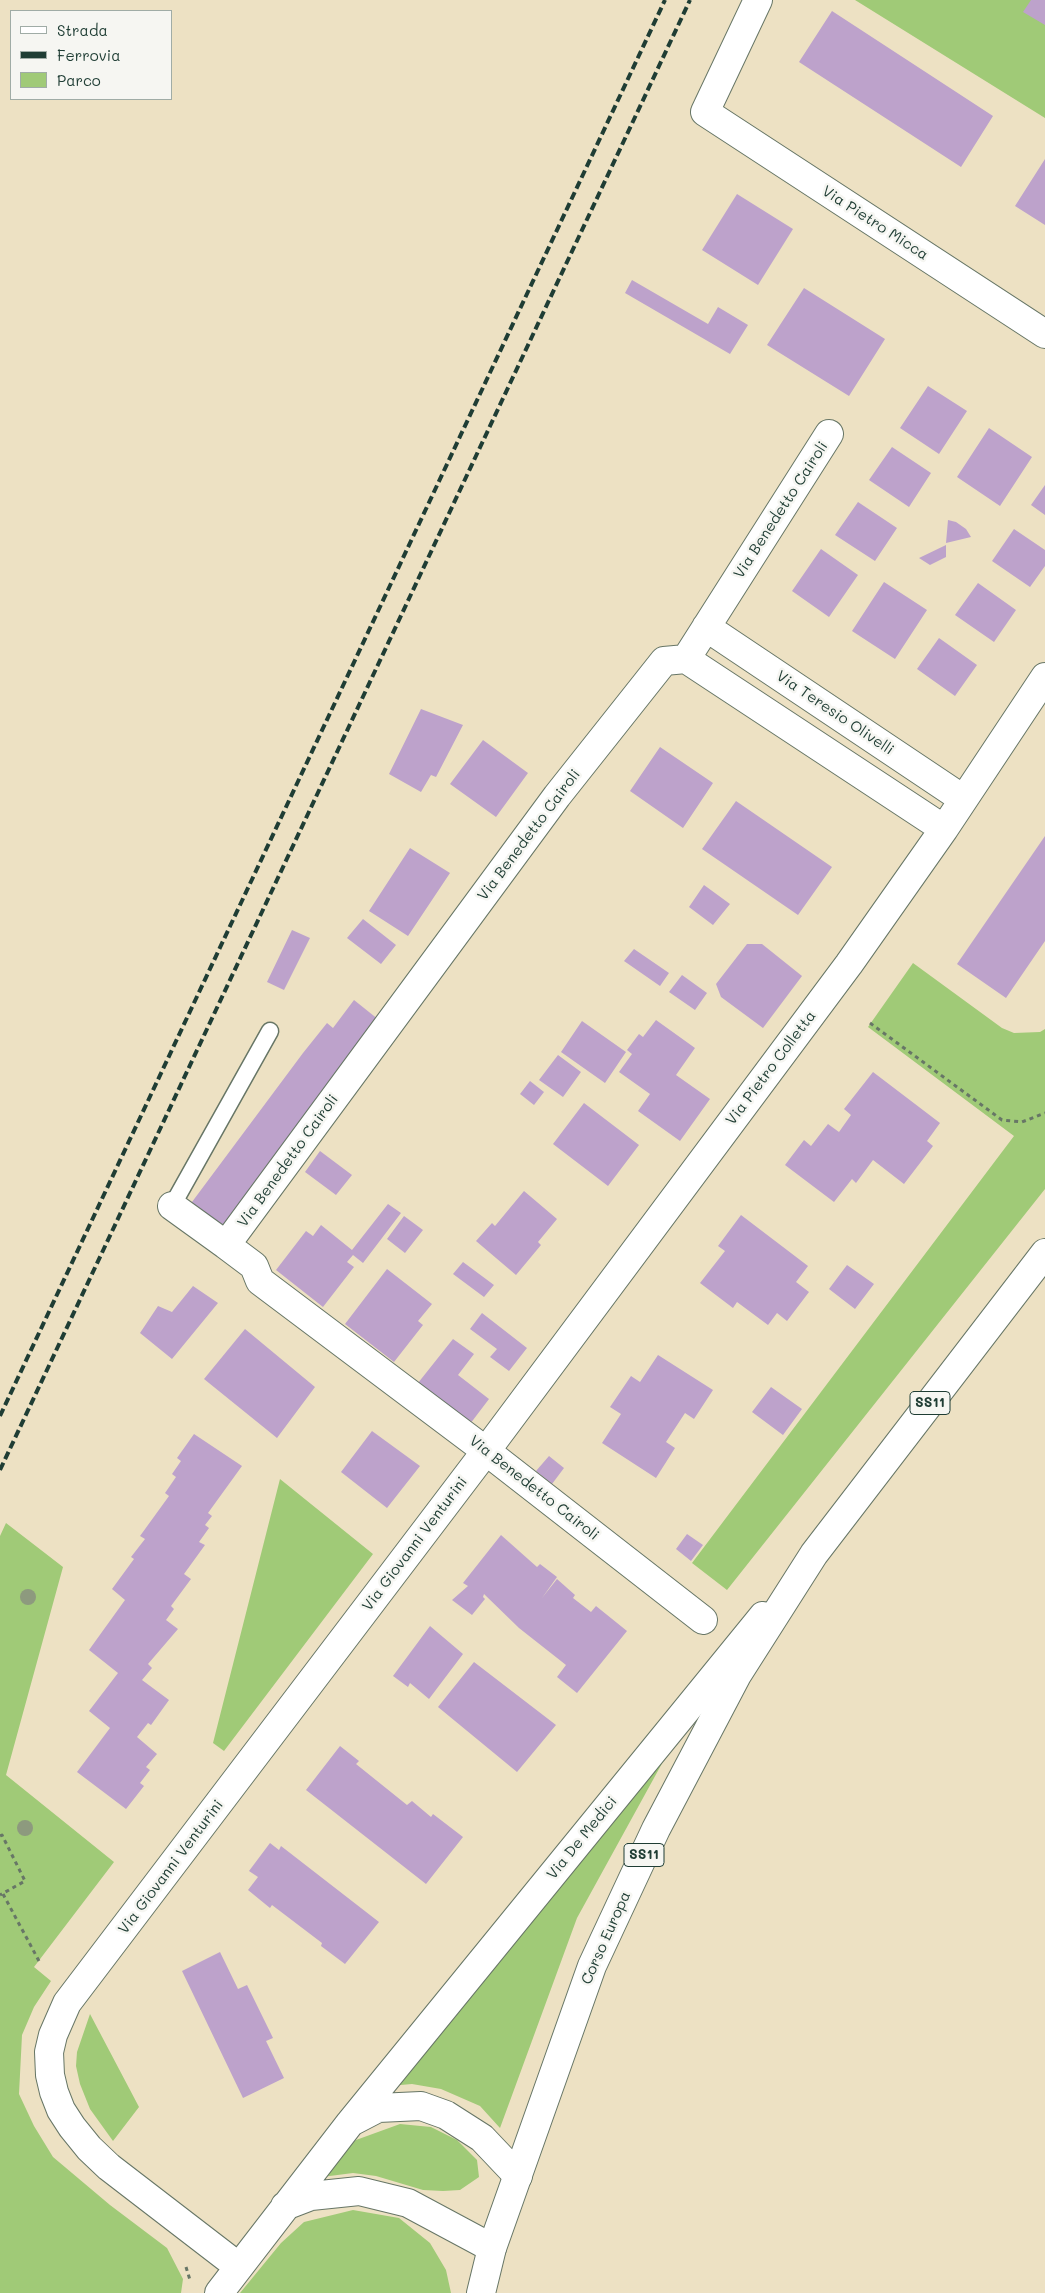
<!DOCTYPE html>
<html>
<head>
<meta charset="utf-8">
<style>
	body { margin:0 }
	#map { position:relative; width:1045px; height:2293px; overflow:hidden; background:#ede1c3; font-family:Mali,sans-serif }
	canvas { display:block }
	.legend { position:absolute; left:10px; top:10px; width:162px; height:90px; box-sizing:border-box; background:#f6f6f2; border:1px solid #a0aca6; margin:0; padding:6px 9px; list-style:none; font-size:15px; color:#1f3d34 }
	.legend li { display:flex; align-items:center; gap:10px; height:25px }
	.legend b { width:25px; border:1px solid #a0aca6 }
</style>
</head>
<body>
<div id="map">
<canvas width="1045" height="2293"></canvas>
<ul class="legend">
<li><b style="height:6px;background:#fff"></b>Strada</li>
<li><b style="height:6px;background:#1f3d34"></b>Ferrovia</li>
<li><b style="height:14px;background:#a0ca77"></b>Parco</li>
</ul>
</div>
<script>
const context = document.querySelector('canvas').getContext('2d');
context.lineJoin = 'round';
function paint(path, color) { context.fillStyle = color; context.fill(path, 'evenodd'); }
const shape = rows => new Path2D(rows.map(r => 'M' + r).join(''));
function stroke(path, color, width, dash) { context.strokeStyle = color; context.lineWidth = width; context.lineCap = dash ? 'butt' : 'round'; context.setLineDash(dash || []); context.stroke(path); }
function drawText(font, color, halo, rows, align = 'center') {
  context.font = font + ' Mali,sans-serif'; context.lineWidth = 5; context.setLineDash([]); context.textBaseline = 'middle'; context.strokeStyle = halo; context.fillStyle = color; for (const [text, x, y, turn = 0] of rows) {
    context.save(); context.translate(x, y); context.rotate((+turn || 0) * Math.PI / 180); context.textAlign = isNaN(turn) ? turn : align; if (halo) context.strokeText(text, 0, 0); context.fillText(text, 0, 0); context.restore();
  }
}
paint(shape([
	[855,0,1045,0,1045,118],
	[913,963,1002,1028,1014,1033,1040,1032,1045,1029,1045,1189,727,1590,692,1563,1014,1136,868,1027],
	[280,1479,373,1554,224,1751,213,1743],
	[6,1523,63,1567,6,1775,114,1862,34,1967,51,1981,34,2007,22,2035,19,2094,34,2126,53,2157,110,2205,167,2248,183,2279,181,2293,0,2293,0,1536],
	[676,1738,577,1918,500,2128,480,2106,441,2089,412,2084,389,2086],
	[90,2014,139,2107,113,2141,90,2109,80,2084,76,2066,77,2052],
	[400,2124,431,2127,457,2140,477,2160,479,2177,460,2190,443,2191,423,2190,376,2176,353,2173,322,2177,336,2157,356,2140],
	[353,2210,399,2218,430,2243,446,2270,451,2293,240,2293,281,2243,304,2222]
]), '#a0ca77');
paint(shape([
	[1031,0,1045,0,1045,25,1023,12],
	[832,11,993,116,961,167,799,62],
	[1045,159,1045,225,1015,206],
	[737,194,793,229,758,285,702,250],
	[632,280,708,324,718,307,748,325,730,354,625,293],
	[804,288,885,339,849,396,767,345],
	[928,386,967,411,939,454,900,428],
	[989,428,1032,457,1000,506,957,477],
	[892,447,931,473,909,507,869,480],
	[1045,485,1045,515,1031,505],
	[858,502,897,528,875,561,835,535],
	[948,520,956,522,966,529,971,537,946,543],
	[1014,529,1045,550,1045,566,1030,587,992,561],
	[946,545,946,557,930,565,919,558],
	[821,549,858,575,829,617,792,591],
	[884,582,927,610,895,659,852,631],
	[978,583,1016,610,994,642,955,615],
	[939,638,977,665,955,696,917,669],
	[421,709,463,725,436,777,431,775,421,792,389,774],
	[483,740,528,773,496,817,450,784],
	[660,747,713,783,683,828,630,791],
	[736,801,832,867,798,915,702,849],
	[1045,836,1045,941,1006,998,957,964],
	[410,848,450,873,408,936,369,911],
	[704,885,730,904,713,925,689,907],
	[363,919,396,945,381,964,347,938],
	[292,930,310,938,284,990,267,982],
	[747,944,762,944,802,976,763,1028,721,997,716,984],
	[634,949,669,973,660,986,624,961],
	[682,975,707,993,695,1010,669,992],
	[354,1000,379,1020,222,1231,189,1206,303,1053,327,1023,333,1028],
	[656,1020,695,1048,676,1075,710,1099,680,1141,638,1111,650,1094,619,1072,632,1054,627,1050,639,1034,643,1037],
	[582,1021,626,1052,605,1083,561,1052],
	[558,1055,581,1072,563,1097,539,1080],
	[873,1072,940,1123,927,1141,933,1146,904,1184,873,1160,856,1183,852,1179,834,1202,785,1165,804,1140,811,1146,828,1124,839,1132,851,1115,844,1109],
	[530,1081,544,1092,534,1105,520,1094],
	[584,1103,639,1145,608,1186,553,1144],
	[320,1151,352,1175,336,1195,305,1172],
	[524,1191,557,1219,538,1242,541,1245,516,1275,476,1241,492,1223,495,1226],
	[388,1204,401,1213,363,1263,353,1255,347,1262,354,1267,323,1307,276,1270,306,1231,313,1236,321,1225,352,1250],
	[741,1215,808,1266,796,1282,809,1292,787,1321,777,1313,768,1325,737,1302,733,1308,700,1283,725,1251,718,1246],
	[404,1216,423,1230,405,1253,387,1239],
	[463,1262,494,1285,484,1297,453,1274],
	[847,1265,874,1284,855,1309,829,1289],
	[387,1269,432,1304,418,1321,423,1325,394,1362,345,1324],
	[193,1286,218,1303,172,1359,140,1333,158,1306,172,1312],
	[482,1313,527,1348,509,1371,490,1357,497,1349,470,1329],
	[245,1329,315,1387,277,1438,204,1379],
	[453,1339,474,1354,458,1375,489,1399,470,1424,418,1383],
	[658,1355,713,1390,694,1419,685,1413,666,1442,675,1448,656,1478,602,1443,621,1414,610,1407,631,1376,640,1382],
	[771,1387,802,1409,783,1435,752,1412],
	[372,1431,420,1466,387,1508,341,1472],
	[194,1434,242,1466,208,1513,212,1516,205,1525,209,1528,199,1542,205,1545,184,1574,191,1579,171,1606,174,1609,166,1620,178,1629,148,1664,152,1668,142,1680,169,1700,151,1725,148,1723,137,1737,157,1754,146,1767,150,1770,140,1783,144,1786,126,1809,77,1772,110,1728,89,1711,118,1673,89,1650,125,1600,112,1589,134,1559,131,1557,145,1539,140,1536,169,1496,165,1493,176,1477,172,1474,181,1461,177,1458],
	[549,1456,564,1468,552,1484,536,1471],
	[687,1534,703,1545,691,1561,676,1549],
	[501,1535,537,1567,540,1564,557,1577,542,1598,557,1579,575,1595,573,1598,591,1612,596,1606,627,1631,577,1693,557,1677,566,1665,519,1628,484,1594,483,1597,485,1599,472,1615,452,1600,468,1586,463,1583],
	[430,1626,463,1654,429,1699,410,1683,408,1687,393,1676],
	[474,1662,556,1725,517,1772,438,1707],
	[340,1746,359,1761,356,1764,407,1805,412,1801,431,1817,433,1814,463,1837,426,1884,306,1790],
	[270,1843,279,1850,281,1846,379,1922,345,1964,321,1946,322,1943,272,1905,270,1908,248,1890,258,1877,249,1871],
	[220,1952,238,1989,247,1985,273,2038,266,2041,284,2078,243,2098,182,1971]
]), '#bda2cb');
const service = shape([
	[172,1206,270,1031]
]);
const minor = shape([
	[758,0,705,112,1045,334],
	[706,627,963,799],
	[686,659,944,829],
	[172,1206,226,1245],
	[703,1620,486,1451,260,1281,254,1266,226,1245,557,796,664,661,686,659,829,434],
	[353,2121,378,2108,421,2106,446,2115,482,2138,518,2176],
	[285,2206,311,2196,359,2191,408,2203,492,2248],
	[239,2267,109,2167,89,2148,72,2127,61,2110,54,2092,50,2075,49,2052,53,2035,67,2003,486,1451,849,964,944,829,1045,677],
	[219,2293,350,2123,763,1616]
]);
const primary = shape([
	[481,2293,492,2248,592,1966,656,1829,737,1675,814,1554,1045,1253]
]);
stroke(service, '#677666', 19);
stroke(minor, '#677666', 30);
stroke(primary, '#677666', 30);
stroke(shape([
	[870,1023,1002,1120,1022,1122,1045,1113],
	[0,1836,2,1835,25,1881,0,1895],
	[3,1894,39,1961],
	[186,2267,190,2280]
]), '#677666', 3, [4, 4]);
stroke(service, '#fff', 16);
stroke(minor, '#fff', 28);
stroke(primary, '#fff', 28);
stroke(shape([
	[0,1416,665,0],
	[0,1470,690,0]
]), '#1f3d34', 4, [8, 4]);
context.fillStyle = '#8d9a7e';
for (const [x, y] of [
	[28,1597],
	[25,1828]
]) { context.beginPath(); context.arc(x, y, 8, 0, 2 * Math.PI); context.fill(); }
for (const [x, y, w] of [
	[930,1403,40],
	[644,1855,40]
]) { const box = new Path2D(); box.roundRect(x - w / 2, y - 11.5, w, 23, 4); context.fillStyle = '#f6f6f2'; context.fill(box); stroke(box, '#1f3d34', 1); }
drawText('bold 14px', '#1f3d34', null, [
	["SS11",930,1403],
	["SS11",644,1855]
]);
drawText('15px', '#1f3d34', '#f6f6f2', [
	["Via Pietro Micca",875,223,33],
	["Via Benedetto Cairoli",781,510,-57],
	["Via Teresio Olivelli",835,713,34],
	["Via Benedetto Cairoli",529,835,-53],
	["Via Pietro Colletta",771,1068,-53],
	["Via Benedetto Cairoli",288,1161,-54],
	["Via Benedetto Cairoli",534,1488,38],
	["Via Giovanni Venturini",415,1544,-53],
	["Via De Medici",582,1838,-51],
	["Via Giovanni Venturini",171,1867,-53],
	["Corso Europa",606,1938,-66]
]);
</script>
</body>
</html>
